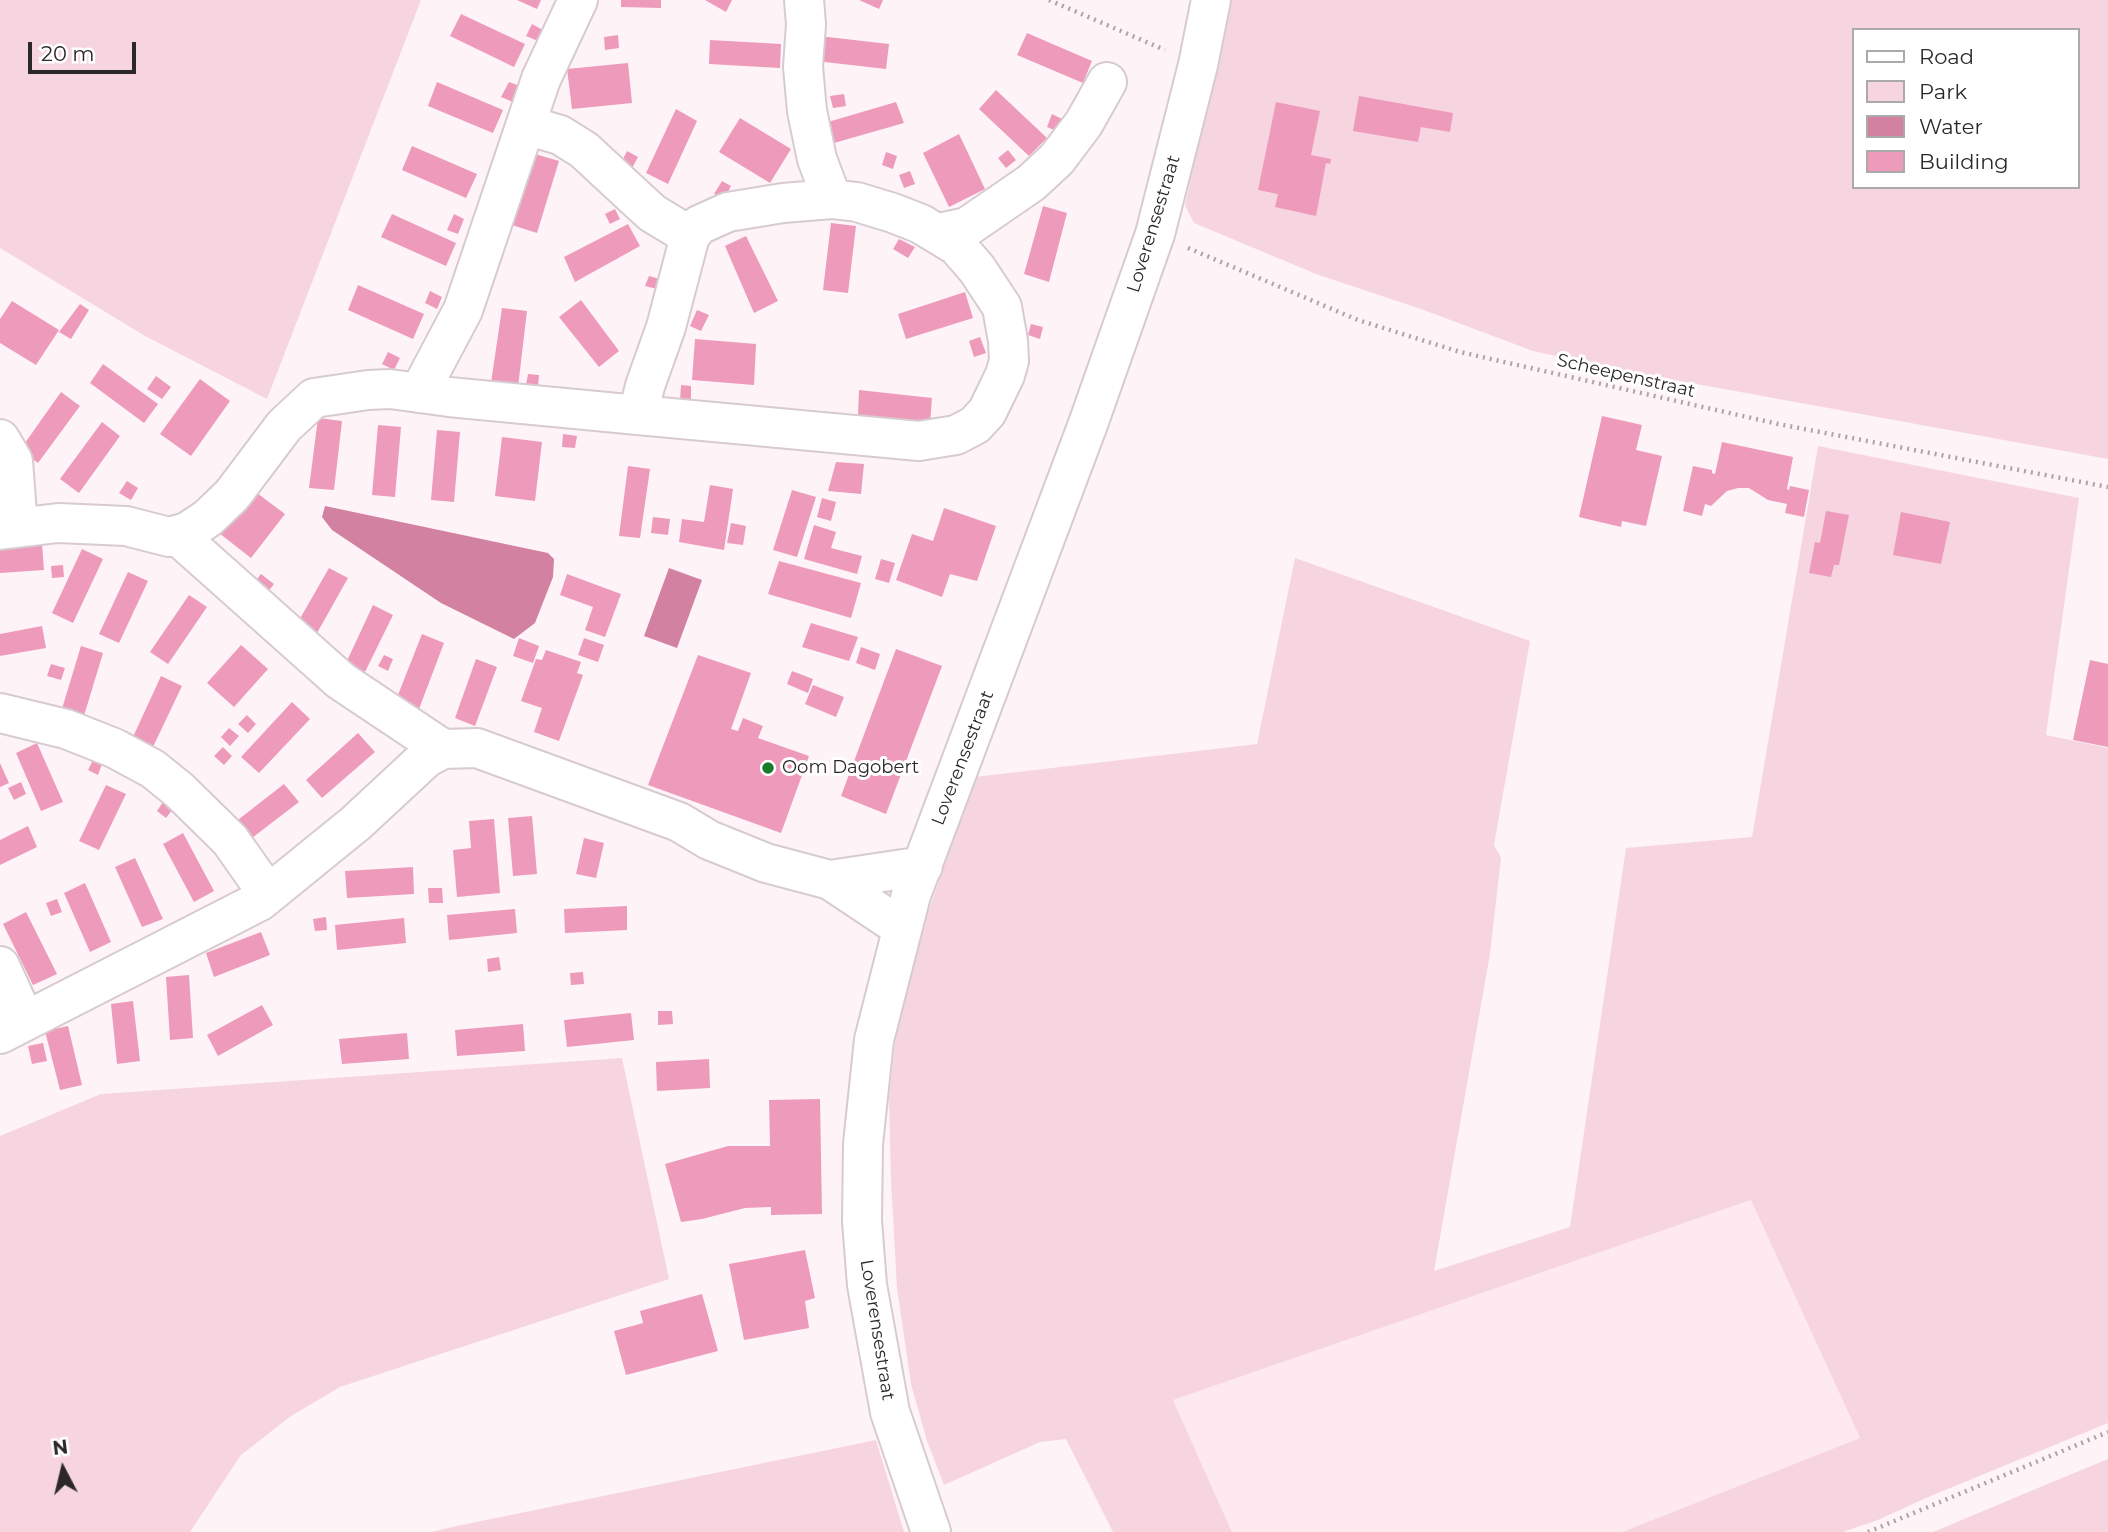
<!DOCTYPE html>
<html>
<head>
<meta charset="utf-8">
<style>
	body { margin:0 }
	#map { position:relative; width:2108px; height:1532px; overflow:hidden; background:#fef4f7; font-family:Montserrat,sans-serif }
	canvas { display:block }
	.legend { position:absolute; left:1852px; top:28px; width:228px; height:161px; box-sizing:border-box; background:#fff; border:2px solid #aba9a9; margin:0; padding:9px 12px; list-style:none; font-size:21px; color:#2c2829 }
	.legend li { display:flex; align-items:center; gap:14px; height:35px }
	.legend b { width:35px; border:2px solid #aba9a9 }
	.north { position:absolute; left:28px; top:1434px; width:70px; height:70px; -webkit-text-stroke:5px #fff; paint-order:stroke; rotate:353deg; font-size:19px; font-weight:700; line-height:28px; text-align:center; color:#2c2829 }
	.north::after { content:''; display:block; margin:auto; width:24px; height:32px; background:#2c2829; clip-path:polygon(50% 0,100% 100%,50% 72%,0 100%) }
	.scale { position:absolute; left:28px; top:42px; width:108px; height:32px; box-sizing:border-box; border:4px solid #2c2829; border-top:0; padding-left:9px; font-size:21px; line-height:24px; white-space:nowrap; color:#2c2829; -webkit-text-stroke:5px #fff; paint-order:stroke }
</style>
</head>
<body>
<div id="map">
<canvas width="2108" height="1532"></canvas>
<ul class="legend">
<li><b style="height:9px;background:#fff"></b>Road</li>
<li><b style="height:19px;background:#f7d5e0"></b>Park</li>
<li><b style="height:19px;background:#d381a1"></b>Water</li>
<li><b style="height:19px;background:#ee9aba"></b>Building</li>
</ul>
<div class="north">N</div>
<div class="scale">20 m</div>
</div>
<script>
const context = document.querySelector('canvas').getContext('2d');
context.lineJoin = 'round';
function paint(path, color) { context.fillStyle = color; context.fill(path, 'evenodd'); }
const shape = rows => new Path2D(rows.map(r => 'M' + r).join(''));
function stroke(path, color, width, dash) { context.strokeStyle = color; context.lineWidth = width; context.lineCap = dash ? 'butt' : 'round'; context.setLineDash(dash || []); context.stroke(path); }
function drawText(font, color, halo, rows, align = 'center') {
  context.font = font + ' Montserrat,sans-serif'; context.lineWidth = 6; context.setLineDash([]); context.textBaseline = 'middle'; context.strokeStyle = halo; context.fillStyle = color; for (const [text, x, y, turn = 0] of rows) {
    context.save(); context.translate(x, y); context.rotate((+turn || 0) * Math.PI / 180); context.textAlign = isNaN(turn) ? turn : align; if (halo) context.strokeText(text, 0, 0); context.fillText(text, 0, 0); context.restore();
  }
}
paint(shape([
	[1752,1200,1860,1438,1622,1532,1232,1532,1173,1400]
]), '#fee9f0');
paint(shape([
	[0,0,421,0,267,399,145,336,0,248],
	[1229,0,2108,0,2108,459,1658,377,1644,376,1533,351,1421,309,1316,274,1194,223,1185,205],
	[1854,30,2078,30,2078,187,1854,187],
	[1818,446,2079,498,2046,735,2108,748,2108,1423,1926,1498,1878,1520,1843,1532,1622,1532,1860,1438,1751,1200,1173,1400,1232,1532,1113,1532,1066,1439,1040,1442,944,1485,927,1441,911,1384,897,1288,891,1181,889,1098,895,1043,910,964,975,777,1257,744,1295,558,1530,641,1494,845,1501,858,1490,954,1434,1271,1570,1227,1626,848,1752,837],
	[622,1058,669,1279,340,1387,291,1416,241,1455,190,1532,0,1532,0,1136,101,1094],
	[876,1440,904,1532,432,1532,452,1527],
	[2108,1459,2108,1532,1933,1532,2050,1483]
]), '#f7d5e0');
paint(shape([
	[325,506,548,553,554,559,553,577,535,623,514,639,441,603,332,530,322,517],
	[669,568,702,580,677,648,644,636]
]), '#d381a1');
paint(shape([
	[517,0,541,0,537,9],
	[621,0,661,0,661,8,621,7],
	[705,0,732,0,726,12],
	[859,0,883,0,879,9],
	[461,14,525,44,514,67,450,36],
	[532,24,543,30,538,41,526,36],
	[1027,33,1092,61,1083,83,1017,55],
	[618,35,619,48,605,50,604,37],
	[819,36,889,44,886,69,816,61],
	[710,40,781,44,780,68,709,64],
	[628,63,632,103,572,109,567,69],
	[437,82,503,110,493,133,428,106],
	[509,82,520,86,513,102,501,97],
	[996,90,1047,138,1029,156,979,109],
	[844,94,846,106,833,108,830,96],
	[1359,96,1453,113,1450,132,1421,127,1418,142,1353,131],
	[896,102,904,123,834,143,828,122],
	[1276,102,1320,111,1311,155,1331,159,1330,164,1326,163,1316,216,1275,207,1278,194,1258,190],
	[676,109,697,121,668,184,646,173],
	[1052,114,1064,120,1059,132,1047,127],
	[740,118,791,149,770,183,719,152],
	[959,134,985,189,949,207,923,153],
	[412,146,477,174,466,198,402,170],
	[1008,150,1016,160,1006,168,998,158],
	[627,151,638,157,632,168,621,163],
	[886,152,897,156,893,169,882,165],
	[535,154,559,161,537,233,512,225],
	[910,171,915,184,904,188,899,175],
	[722,181,731,186,724,199,714,194],
	[1043,206,1067,213,1049,282,1024,274],
	[615,209,620,219,610,224,605,214],
	[392,214,456,243,446,266,381,237],
	[454,214,464,219,458,234,447,230],
	[831,223,856,226,848,293,823,290],
	[628,224,640,246,575,282,564,257],
	[746,236,778,301,754,313,725,246],
	[899,239,915,247,908,258,893,249],
	[649,276,660,279,657,289,645,286],
	[358,285,424,314,413,339,348,310],
	[430,291,442,297,437,309,425,303],
	[965,292,973,318,906,339,898,314],
	[581,300,619,351,599,367,559,317],
	[12,301,59,330,36,365,0,343,0,319],
	[80,304,89,310,71,339,59,332],
	[502,308,527,311,518,387,491,383],
	[697,310,709,315,701,331,690,326],
	[1031,324,1043,327,1040,339,1028,335],
	[980,337,986,353,974,357,969,341],
	[695,339,756,344,754,385,692,380],
	[388,352,400,358,394,370,382,364],
	[103,364,158,404,144,423,90,383],
	[528,374,539,375,538,387,526,385],
	[156,376,171,387,162,399,147,389],
	[200,379,230,401,191,456,160,434],
	[681,385,691,386,691,402,680,401],
	[859,390,932,398,930,424,858,416],
	[61,392,80,406,38,463,20,450],
	[1602,416,1642,425,1636,450,1662,456,1646,526,1622,521,1621,527,1579,517],
	[318,418,342,421,334,490,309,488],
	[102,422,120,436,79,493,60,479],
	[378,425,401,427,395,497,372,495],
	[437,430,460,432,454,502,431,500],
	[563,434,577,436,575,448,562,447],
	[502,437,542,442,535,501,495,496],
	[1722,442,1793,457,1787,489,1789,490,1790,486,1809,490,1804,517,1785,513,1787,504,1768,500,1749,488,1738,488,1727,491,1711,506,1705,504,1702,516,1683,511,1693,466,1712,470,1712,473,1715,474],
	[836,462,864,464,861,494,828,491],
	[628,466,650,469,640,538,619,536],
	[127,481,138,488,131,500,119,493],
	[710,485,733,489,724,550,679,542,682,519,704,522],
	[253,490,285,514,251,558,219,533],
	[792,490,816,497,797,557,773,550],
	[822,498,836,502,831,521,817,517],
	[944,508,996,526,977,581,950,574,942,597,896,580,912,534,933,541],
	[1826,511,1849,515,1839,565,1834,565,1831,577,1809,573,1815,542,1820,543],
	[1901,512,1950,522,1941,564,1893,555],
	[653,517,670,519,668,535,651,533],
	[731,523,746,526,743,545,727,543],
	[814,525,836,532,831,548,862,556,857,574,804,559],
	[42,544,44,570,0,573,0,549],
	[82,549,103,559,73,623,52,613],
	[881,559,895,563,889,583,875,579],
	[779,561,861,583,851,618,768,594],
	[63,565,64,577,52,578,51,566],
	[329,568,348,578,317,633,298,622],
	[128,572,148,581,119,643,99,634],
	[261,574,274,584,267,593,254,583],
	[567,574,621,594,605,637,585,630,593,607,560,595],
	[189,595,207,607,168,664,150,652],
	[373,605,393,615,365,672,346,663],
	[811,623,858,637,849,661,802,647],
	[42,626,46,648,0,656,0,634],
	[422,634,444,643,419,709,396,700],
	[519,638,539,646,533,663,513,656],
	[584,638,604,645,598,662,578,655],
	[241,645,268,669,234,707,207,683],
	[81,646,103,653,83,719,61,712],
	[861,647,880,654,875,670,856,663],
	[896,649,942,666,886,814,841,796],
	[546,650,581,662,577,673,583,675,559,741,534,732,542,708,521,701,536,659,542,660],
	[384,655,393,659,388,671,378,666],
	[698,655,751,673,731,729,738,731,743,718,763,726,758,738,809,756,781,833,648,785],
	[476,659,497,667,475,726,455,718],
	[2090,660,2108,664,2108,747,2073,740],
	[51,664,65,668,61,680,47,676],
	[792,671,813,679,808,693,787,684],
	[161,676,182,686,152,749,132,739],
	[813,685,844,697,836,717,805,704],
	[292,702,310,719,259,773,241,757],
	[247,715,256,724,248,733,238,724],
	[229,728,239,736,230,746,221,737],
	[358,733,375,752,322,798,306,780],
	[37,743,63,802,41,811,16,753],
	[223,747,232,756,224,765,214,756],
	[93,760,102,764,98,775,88,770],
	[0,763,9,783,0,787],
	[21,782,26,794,14,800,8,788],
	[284,784,299,802,248,841,234,823],
	[106,785,126,794,99,850,79,841],
	[165,799,175,806,166,818,157,811],
	[532,816,537,874,513,876,508,818],
	[494,819,500,893,457,897,453,850,471,848,469,821],
	[28,826,37,847,0,865,0,840],
	[183,833,214,891,194,902,163,844],
	[584,838,604,843,596,878,576,874],
	[135,858,163,919,142,927,115,867],
	[413,867,414,894,347,898,345,871],
	[85,883,111,942,90,952,64,893],
	[428,888,442,888,443,903,429,903],
	[57,899,62,912,51,916,46,903],
	[627,906,627,930,565,933,564,909],
	[515,909,517,933,449,940,447,915],
	[26,912,57,974,33,985,3,924],
	[326,917,327,930,315,931,313,919],
	[404,918,406,943,337,950,335,925],
	[261,932,270,955,214,977,206,953],
	[499,957,501,970,488,972,487,959],
	[583,972,584,984,571,985,570,973],
	[189,975,193,1038,170,1040,166,977],
	[133,1001,140,1061,117,1064,111,1004],
	[262,1005,273,1025,218,1056,207,1035],
	[658,1011,672,1011,673,1024,658,1025],
	[631,1013,634,1040,567,1047,564,1020],
	[523,1024,525,1051,457,1056,455,1030],
	[68,1026,82,1085,60,1090,45,1031],
	[407,1033,409,1059,342,1064,339,1039],
	[43,1043,47,1061,32,1064,28,1046],
	[709,1059,710,1088,657,1091,656,1062],
	[820,1099,822,1214,771,1215,771,1207,745,1208,702,1219,681,1222,665,1164,728,1146,770,1146,769,1100],
	[805,1250,815,1298,805,1301,809,1328,744,1340,729,1264],
	[702,1294,718,1351,626,1375,614,1331,643,1323,640,1311]
]), '#ee9aba');
const minor = shape([
	[804,0,806,24,803,67,807,111,817,159,832,199],
	[526,125,560,135,584,150,652,213,690,236],
	[938,233,967,227,1031,183,1057,159,1084,123,1107,82],
	[419,393,463,310,541,79,578,0],
	[0,439,13,461,18,527],
	[0,530,58,523,126,526,169,537,187,532,208,518,232,495,284,426,314,398,368,390,390,389,449,397,638,415,919,441,956,435,975,425,987,412,1005,375,1009,361,1008,341,1002,307,977,269,957,246,921,224,893,213,857,202,832,199,783,203,728,212,699,225,690,236,666,327,645,386,638,415],
	[177,535,341,681,443,749],
	[0,713,66,729,114,748,153,769,179,790,230,840,268,894],
	[830,880,923,866],
	[0,966,25,1021],
	[0,1034,260,901,356,823,426,758,443,749,477,748,679,822,709,840,766,863,830,880,902,928],
	[931,1532,890,1412,867,1285,862,1221,863,1144,874,1040,911,895,1088,424,1155,234,1198,65,1211,0]
]);
stroke(minor, '#d7cbcf', 42);
stroke(shape([
	[1049,0,1165,50],
	[1188,248,1358,320,1460,352,1778,424,2108,487],
	[1868,1532,2108,1432]
]), '#aca4a6', 4.5, [2, 5]);
stroke(minor, '#fff', 38);
for (const [x, y, r, color] of [
	[768,768,7,"#1b7b2c"]
]) { const dot = new Path2D(); dot.arc(x, y, r, 0, 2 * Math.PI); context.fillStyle = color; context.fill(dot); stroke(dot, '#fff', 2.5); }
drawText('18px', '#2c2829', '#fff', [
	["Loverensestraat",1154,224,-73],
	["Scheepenstraat",1626,376,13],
	["Loverensestraat",963,758,-69],
	["Loverensestraat",877,1330,81]
]);
drawText('18px', '#2c2829', '#fff', [
	["Oom Dagobert",782,768]
], 'left');
</script>
</body>
</html>
